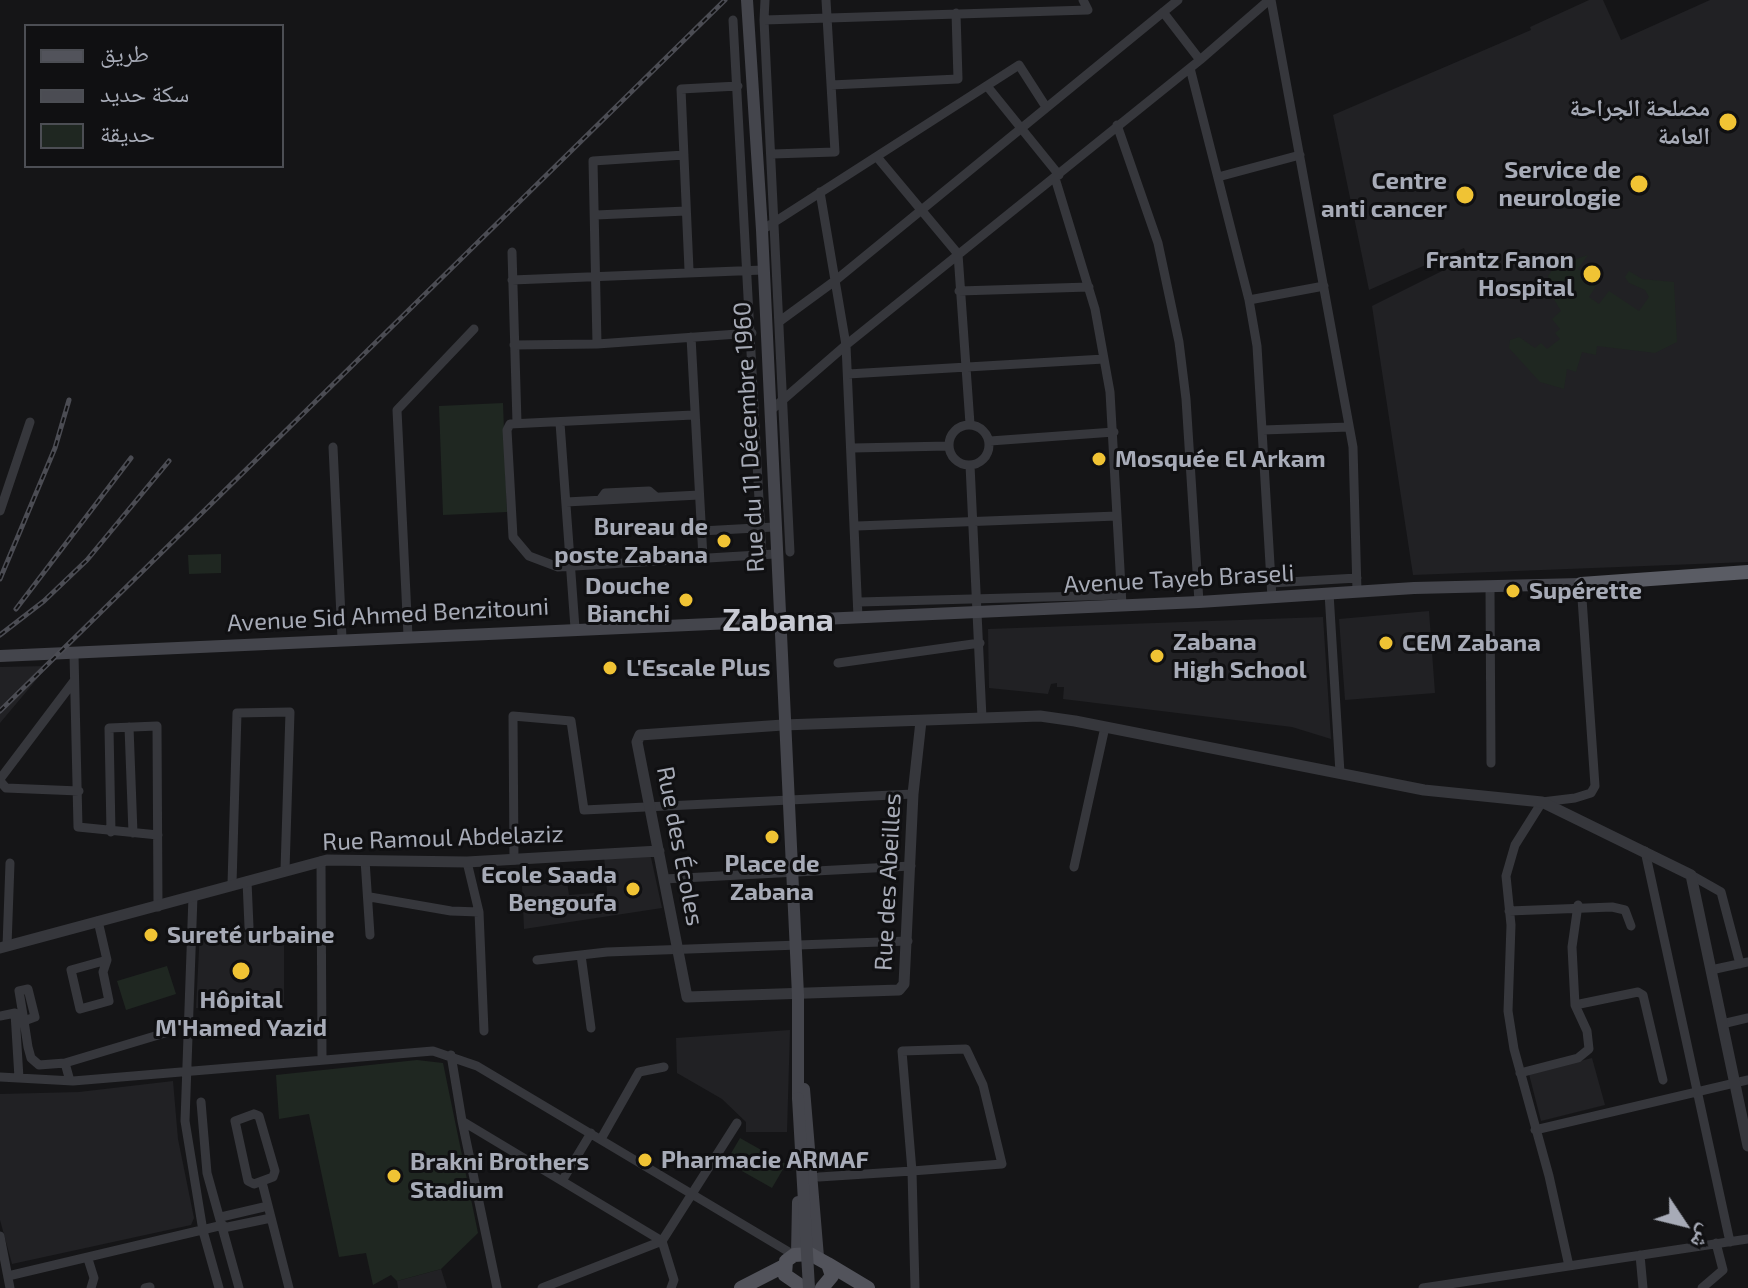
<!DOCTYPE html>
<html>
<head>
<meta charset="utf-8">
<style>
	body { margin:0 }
	#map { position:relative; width:1748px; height:1288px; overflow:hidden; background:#151517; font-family:"Exo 2","Noto Naskh Arabic",sans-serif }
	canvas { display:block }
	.legend { position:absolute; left:24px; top:24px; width:260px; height:144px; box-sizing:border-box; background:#101012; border:2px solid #4c4e54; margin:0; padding:10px 14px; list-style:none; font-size:24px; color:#a7abb7 }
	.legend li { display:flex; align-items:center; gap:16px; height:40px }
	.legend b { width:40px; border:2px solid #4c4e54 }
	.north { position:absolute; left:1644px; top:1184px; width:80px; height:80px; -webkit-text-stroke:6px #101012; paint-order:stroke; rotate:125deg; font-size:22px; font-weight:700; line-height:32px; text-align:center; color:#a7abb7 }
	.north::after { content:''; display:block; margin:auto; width:28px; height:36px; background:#a7abb7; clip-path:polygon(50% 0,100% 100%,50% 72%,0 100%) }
</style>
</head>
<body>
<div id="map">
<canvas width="1748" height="1288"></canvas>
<ul class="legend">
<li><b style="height:10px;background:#52535b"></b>طريق</li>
<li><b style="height:10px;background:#4b4c53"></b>سكة حديد</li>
<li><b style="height:22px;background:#1f2721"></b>حديقة</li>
</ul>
<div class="north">ش</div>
</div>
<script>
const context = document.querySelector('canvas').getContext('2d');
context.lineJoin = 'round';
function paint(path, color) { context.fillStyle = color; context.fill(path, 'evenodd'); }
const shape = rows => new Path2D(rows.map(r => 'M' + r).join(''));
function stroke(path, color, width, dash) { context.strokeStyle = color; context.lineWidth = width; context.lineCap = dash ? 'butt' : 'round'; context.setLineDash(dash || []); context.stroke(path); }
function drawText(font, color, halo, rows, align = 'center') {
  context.font = font + ' "Exo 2","Noto Naskh Arabic",sans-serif'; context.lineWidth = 6; context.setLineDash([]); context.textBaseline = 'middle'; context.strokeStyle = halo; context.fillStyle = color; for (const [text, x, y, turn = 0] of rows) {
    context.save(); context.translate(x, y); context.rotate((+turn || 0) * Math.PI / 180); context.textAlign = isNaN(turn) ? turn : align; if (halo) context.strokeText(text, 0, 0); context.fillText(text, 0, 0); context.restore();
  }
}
paint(shape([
	[1589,0,1603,0,1621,40,1710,0,1748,0,1748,562,1413,575,1372,306,1468,258,1464,248,1369,290,1333,115,1531,30,1530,27],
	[1429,611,1435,693,1345,700,1339,619],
	[1323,617,1331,739,1292,727,1063,699,1064,687,1057,687,1057,683,1051,684,1048,694,989,688,988,629],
	[48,666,0,723,0,667],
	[650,853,662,908,524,929,522,886,567,882,569,895,607,892,604,856],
	[200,931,284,933,284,1008,196,1008],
	[790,1030,787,1132,746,1132,746,1122,722,1099,677,1073,676,1038],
	[1592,1058,1605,1105,1541,1121,1529,1074],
	[173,1081,178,1139,194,1218,191,1225,12,1264,0,1220,0,1094,79,1092],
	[441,1269,447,1288,398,1288,397,1281]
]), '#212124');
paint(shape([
	[1588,255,1578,269,1598,283,1589,297,1599,304,1609,291,1639,311,1649,297,1645,290,1629,283,1625,277,1629,271,1642,279,1674,282,1677,342,1655,353,1597,346,1596,355,1582,352,1576,372,1567,369,1564,389,1540,382,1509,348,1510,340,1519,337,1535,348,1541,343,1547,349,1560,339,1555,333,1560,329,1552,319,1561,311,1552,296,1548,276,1555,266],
	[503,403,507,512,443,515,439,406],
	[221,554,221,573,189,574,188,555],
	[167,966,176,994,126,1010,117,981],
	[417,1060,443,1063,478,1233,441,1269,397,1281,391,1275,373,1285,366,1253,339,1257,309,1114,279,1119,276,1075],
	[740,1138,786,1164,772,1188,726,1162]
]), '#1f2721');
stroke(shape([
	[1271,0,1353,447,1357,591],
	[1163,12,1200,60],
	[733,20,762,555],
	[764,20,765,0],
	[1190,68,1249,300,1257,346,1272,598],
	[831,85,958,79,956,13],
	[987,86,1059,175],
	[1117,125,1158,243,1179,342,1186,399,1199,602],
	[772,154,835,152,826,0],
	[877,157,958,254,970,424],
	[1218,177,1300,155],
	[1055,178,1095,309,1110,392,1122,605],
	[820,192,846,345,858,617],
	[596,215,686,211],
	[762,230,1019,65,1046,107],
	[512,252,517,423],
	[689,270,681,89,738,86],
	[512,280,763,270],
	[959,291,1089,287],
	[1249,300,1324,286],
	[780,321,836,280,1178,0],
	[691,337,703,558],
	[597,344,593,161,684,155],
	[514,345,597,344,752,333],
	[848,374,1104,359],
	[770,411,846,345,1200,60,1269,0],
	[693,415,510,424,507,430,513,537,529,556,558,567,775,554],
	[560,423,575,628],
	'949 445a20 20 0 1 1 40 0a20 20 0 1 1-40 0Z',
	[1263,430,1349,427],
	[990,441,1114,432],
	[333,447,342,638],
	[853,448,949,446],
	[970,465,982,718],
	[600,500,605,493,649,491,656,497],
	[566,502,699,495],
	[0,511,30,422],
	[857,526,1117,516],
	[701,531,774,527],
	[790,552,764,20,1088,10,1083,0],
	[1271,583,1357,578],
	[1490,588,1491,763],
	[1329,593,1340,773],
	[859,602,1121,595],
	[408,636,397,410,474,329],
	[74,654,78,827,158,835],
	[838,663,980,643],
	[129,727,133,833],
	[0,779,74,681],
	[0,781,6,788,79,791],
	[111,832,109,728,157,726,158,907],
	[1645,851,1730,1242],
	[365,860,370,935],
	[514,860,513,716,571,721,584,810,913,794],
	[321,861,322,1057],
	[467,862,479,912,484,1031],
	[1074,867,1105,727],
	[1691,875,1721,892,1740,964],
	[664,879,911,866],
	[247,881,249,927],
	[232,884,237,713,290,712,285,870],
	[193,896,185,1121,203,1231,219,1288],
	[370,897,451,911,479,912],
	[1509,911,1612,907,1625,910,1631,926],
	[98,921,107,960,103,972,109,1001,80,1009,71,970,107,960],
	[7,946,10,863],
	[581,955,591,1028],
	[537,960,607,952,908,941],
	[1711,970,1748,962],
	[1575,1005,1638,992,1643,995,1663,1080],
	[0,1016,15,1013,19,1078],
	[24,1021,35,1017,28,989,19,991,24,1021,28,1047,31,1058,39,1065,65,1063,70,1081],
	[1722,1024,1748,1018],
	[451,1055,462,1121],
	[65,1063,165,1033],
	[1520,1073,1578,1058,1589,1049,1587,1031,1575,1005,1572,947,1578,905],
	[0,1077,73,1081,433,1051,477,1066,794,1255],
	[201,1102,207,1173,239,1288],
	[254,1114,259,1116,275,1171,273,1177,254,1184,248,1181,235,1121,254,1114],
	[1535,1130,1748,1080],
	[601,1139,639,1072,664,1067],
	[819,1177,912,1171,1002,1164,983,1085,966,1049,902,1051,912,1171,915,1288],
	[562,1181,591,1133],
	[262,1182,289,1288],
	[221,1217,268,1206],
	[223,1228,271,1218],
	[0,1236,10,1288],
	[1640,1255,1643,1288],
	[88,1259,94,1278,91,1288],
	[1569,1266,1549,1176,1514,1049,1508,1011,1511,925,1506,876,1515,845,1542,802,1575,798,1591,793,1595,786,1581,584],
	[8,1276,223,1225],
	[145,1288,150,1287],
	[497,1288,462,1121,662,1241,674,1280,671,1288],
	[542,1288,662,1241,737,1123],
	[1423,1288,1748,1239],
	[1702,1288,1723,1270,1716,1243]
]), '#36373c', 9);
stroke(shape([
	[921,721,913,794,904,984,899,990,687,997,637,742,640,735,783,725,1040,716,1075,721,1424,790,1542,802,1691,875,1748,1146],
	[0,948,327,860,467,862,659,851]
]), '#36373c', 11);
stroke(shape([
	[747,0,762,230,798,995,798,1098],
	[0,656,1199,602,1414,588,1581,584],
	[804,1089,818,1257],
	[797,1254,798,1202]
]), '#44454c', 12);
stroke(shape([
	[828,1264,868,1288],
	[741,1288,784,1266],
	[804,1288,785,1275,786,1261,794,1255,810,1254,828,1264,832,1276,822,1288]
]), '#52535b', 14);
stroke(shape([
	[1581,584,1748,572]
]), '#5a5c64', 14);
const rail = shape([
	[0,579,55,448,69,400],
	[16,609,131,458],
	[0,635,44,601,87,560,169,461],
	[0,711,725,0]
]);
stroke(rail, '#4b4c53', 5);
stroke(rail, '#101012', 2, [6]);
stroke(shape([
	[798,1098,809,1288]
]), '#44454c', 12);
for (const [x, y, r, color] of [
	[1728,122,10,"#f0c334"],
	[1639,184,10,"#f0c334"],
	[1465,195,10,"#f0c334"],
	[1592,274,10,"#f0c334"],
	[1099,459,8,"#f0c334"],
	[724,541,8,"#f0c334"],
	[1513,591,8,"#f0c334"],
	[686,600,8,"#f0c334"],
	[1386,643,8,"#f0c334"],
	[1157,656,8,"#f0c334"],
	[610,668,8,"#f0c334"],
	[772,837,8,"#f0c334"],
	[633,889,8,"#f0c334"],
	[151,935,8,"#f0c334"],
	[241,971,10,"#f0c334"],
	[645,1160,8,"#f0c334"],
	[394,1176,8,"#f0c334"]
]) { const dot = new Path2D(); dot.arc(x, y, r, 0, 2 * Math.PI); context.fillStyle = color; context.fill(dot); stroke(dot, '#101012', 3); }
drawText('bold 24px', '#a7abb7', '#101012', [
	["مصلحة الجراحة",1710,108,"right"],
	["العامة",1710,136,"right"],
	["Service de",1621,170,"right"],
	["neurologie",1621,198,"right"],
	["Centre",1447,181,"right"],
	["anti cancer",1447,209,"right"],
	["Frantz Fanon",1574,260,"right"],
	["Hospital",1574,288,"right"],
	["Mosquée El Arkam",1115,459],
	["Bureau de",708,527,"right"],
	["poste Zabana",708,555,"right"],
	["Douche",670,586,"right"],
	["Bianchi",670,614,"right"],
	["Supérette",1529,591],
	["Zabana",1173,642],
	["High School",1173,670],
	["CEM Zabana",1402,643],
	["L'Escale Plus",626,668],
	["Place de",772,864,"center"],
	["Zabana",772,892,"center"],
	["Ecole Saada",617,875,"right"],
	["Bengoufa",617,903,"right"],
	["Sureté urbaine",167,935],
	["Hôpital",241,1000,"center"],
	["M'Hamed Yazid",241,1028,"center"],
	["Pharmacie ARMAF",661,1160],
	["Brakni Brothers",410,1162],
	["Stadium",410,1190]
], 'left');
drawText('24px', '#a7abb7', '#101012', [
	["Rue du 11 Décembre 1960",749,437,-93],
	["Avenue Tayeb Braseli",1179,579,-3],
	["Avenue Sid Ahmed Benzitouni",388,615,-3],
	["Rue Ramoul Abdelaziz",443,838,-2],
	["Rue des Écoles",680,846,79],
	["Rue des Abeilles",888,882,-87]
]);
drawText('bold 32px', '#c8cad3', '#101012', [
	["Zabana",778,620]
]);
</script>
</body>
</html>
